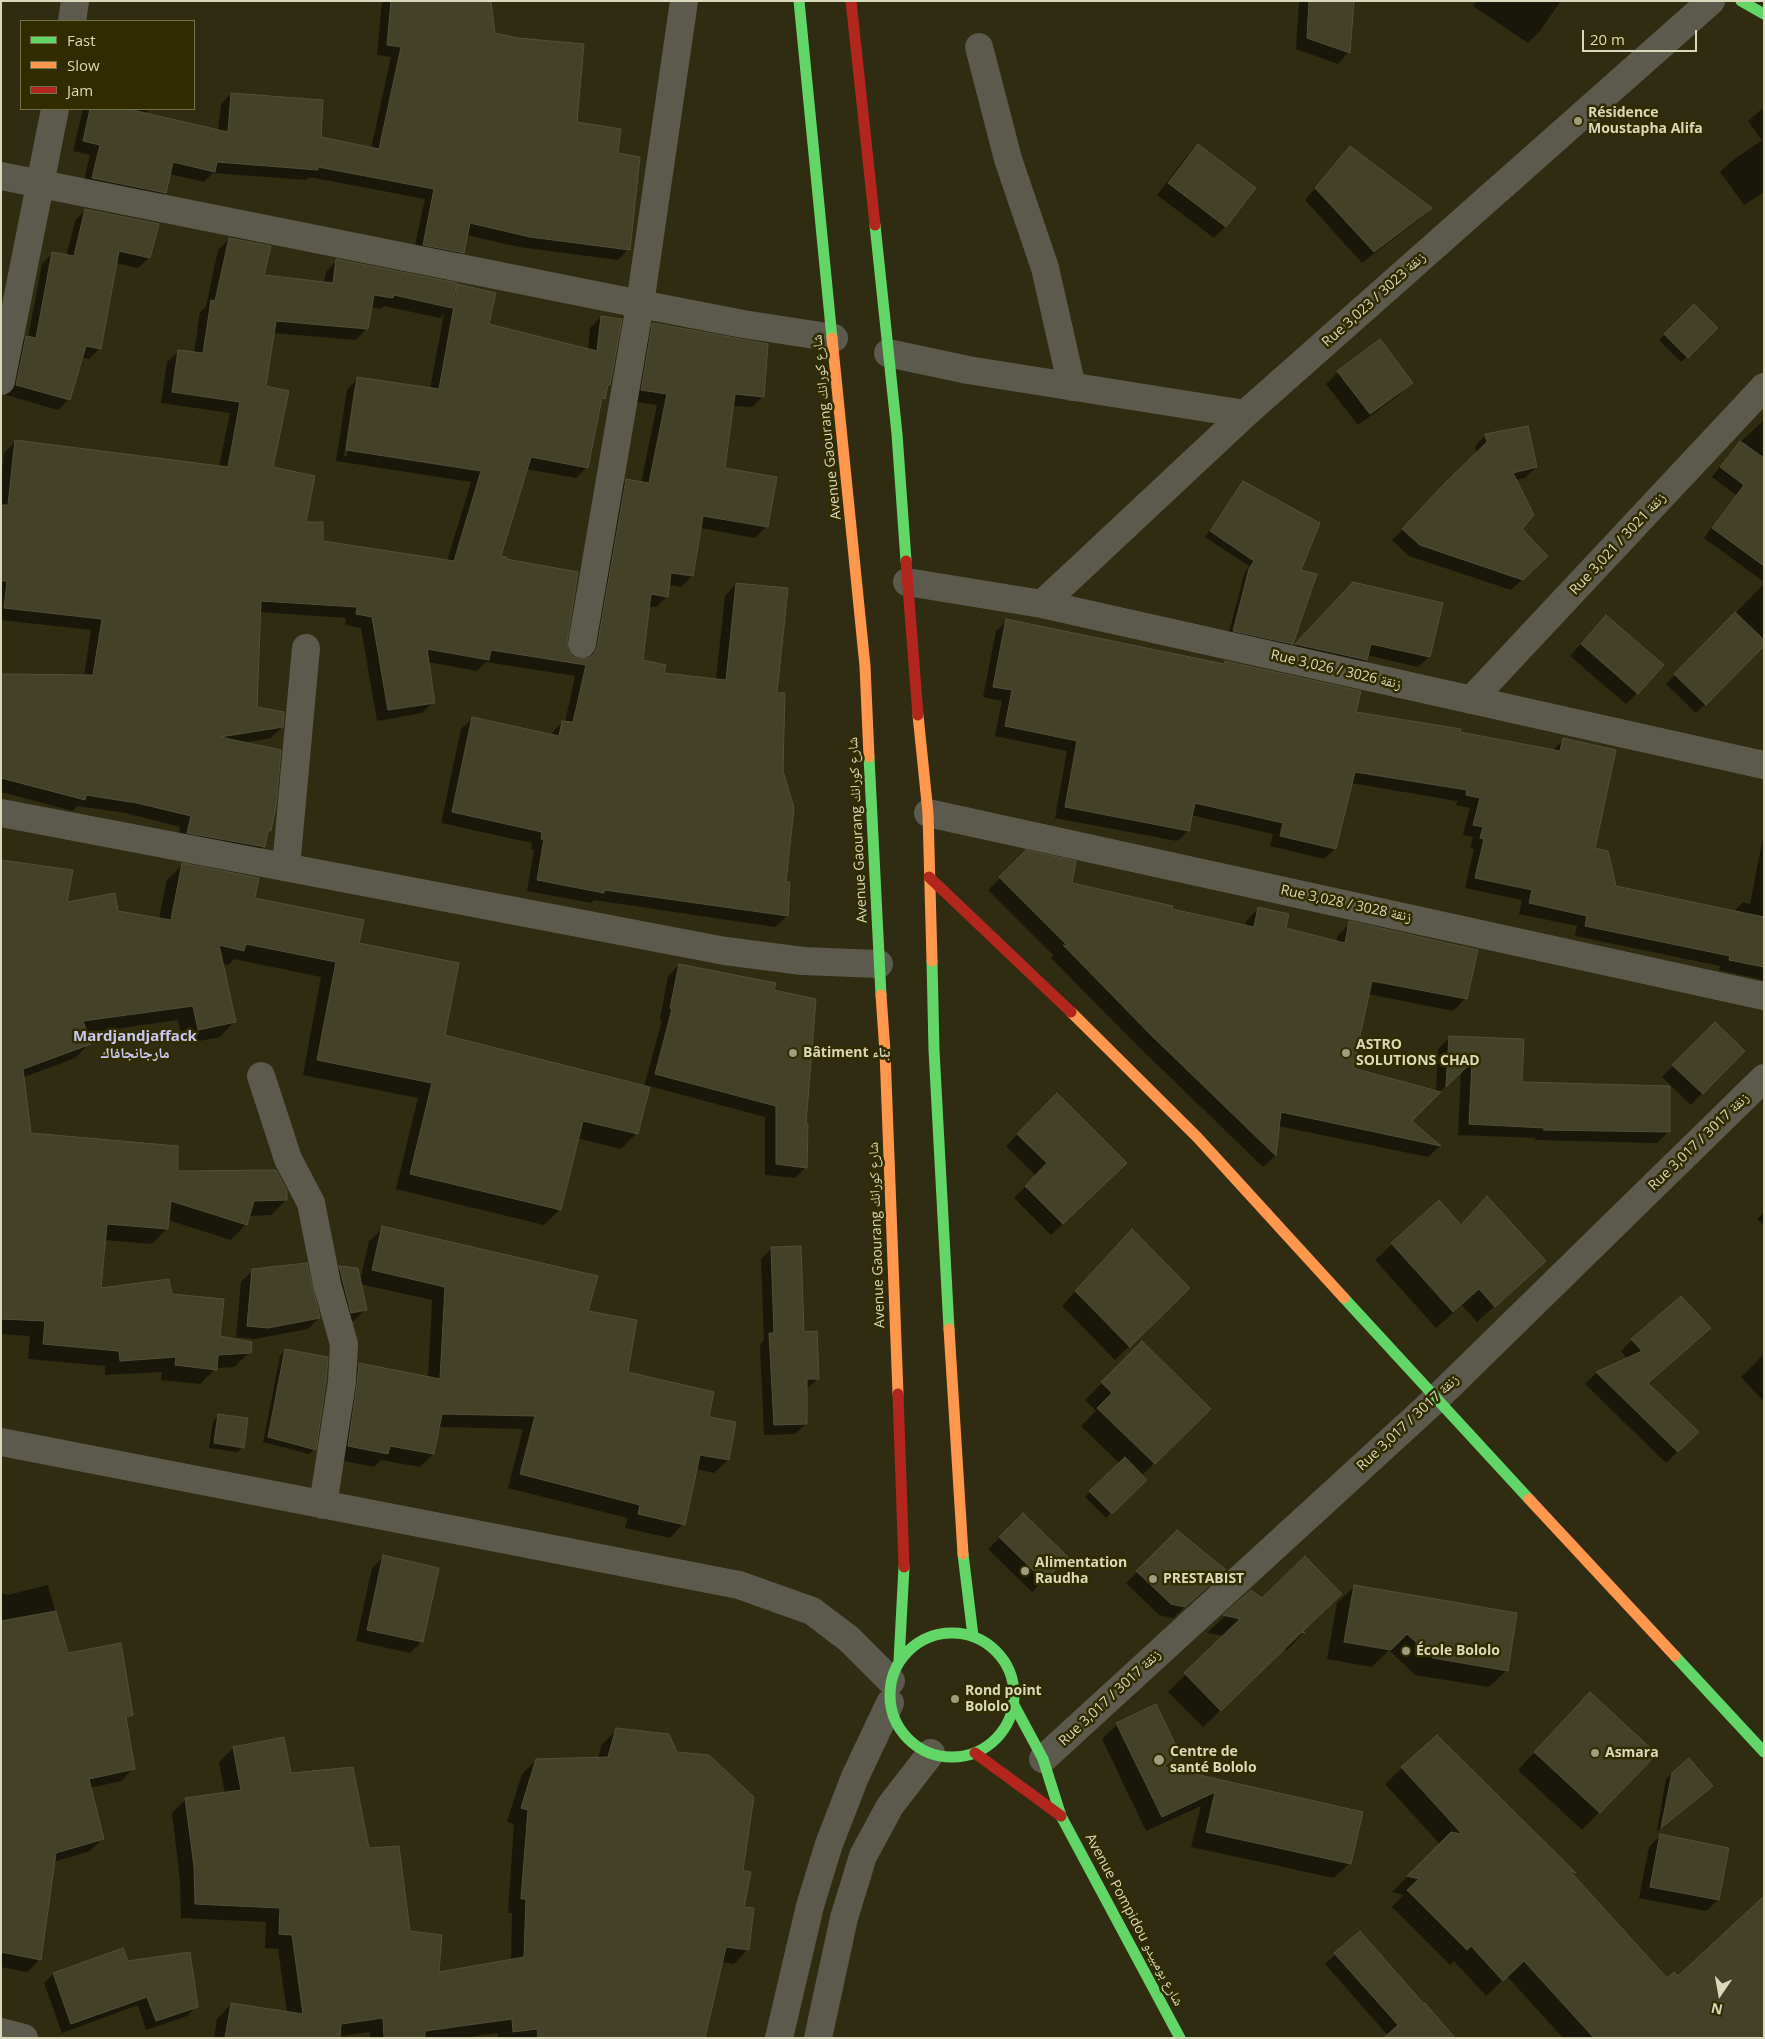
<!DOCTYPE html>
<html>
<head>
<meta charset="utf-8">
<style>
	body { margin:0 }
	#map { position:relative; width:1765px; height:2039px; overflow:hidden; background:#2f2c12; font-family:"Open Sans",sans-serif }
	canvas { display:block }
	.frame { position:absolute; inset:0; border:2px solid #dbd9bb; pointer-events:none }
	.legend { position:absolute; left:20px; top:20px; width:175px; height:90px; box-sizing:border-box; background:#312c00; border:1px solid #75714b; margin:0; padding:6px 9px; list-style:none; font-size:15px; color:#dbd9bb }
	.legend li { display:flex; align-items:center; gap:10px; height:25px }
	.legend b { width:25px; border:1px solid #75714b }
	.north { position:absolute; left:1695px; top:1969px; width:50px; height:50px; -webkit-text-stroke:4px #312c00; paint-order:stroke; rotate:192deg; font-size:14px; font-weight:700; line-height:20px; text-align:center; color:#dbd9bb }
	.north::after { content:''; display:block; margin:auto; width:18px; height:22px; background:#dbd9bb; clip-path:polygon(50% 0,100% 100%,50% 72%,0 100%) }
	.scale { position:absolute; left:1582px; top:30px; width:115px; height:22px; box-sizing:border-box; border:2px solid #dbd9bb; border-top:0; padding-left:6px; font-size:15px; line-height:18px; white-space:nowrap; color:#dbd9bb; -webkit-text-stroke:4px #312c00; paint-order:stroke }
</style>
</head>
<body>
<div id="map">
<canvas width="1765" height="2039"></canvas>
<div class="frame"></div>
<ul class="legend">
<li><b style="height:6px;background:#63d668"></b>Fast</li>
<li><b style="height:6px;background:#ff974d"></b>Slow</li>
<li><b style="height:6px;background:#b3261e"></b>Jam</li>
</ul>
<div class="north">N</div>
<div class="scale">20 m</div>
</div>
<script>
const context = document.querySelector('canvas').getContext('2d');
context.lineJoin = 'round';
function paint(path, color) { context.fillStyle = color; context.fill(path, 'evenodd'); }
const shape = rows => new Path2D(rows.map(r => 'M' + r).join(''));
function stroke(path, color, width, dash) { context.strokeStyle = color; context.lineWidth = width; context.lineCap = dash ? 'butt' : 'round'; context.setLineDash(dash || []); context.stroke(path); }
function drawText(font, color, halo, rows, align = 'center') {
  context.font = font + ' "Open Sans","Noto Naskh Arabic",sans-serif'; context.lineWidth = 5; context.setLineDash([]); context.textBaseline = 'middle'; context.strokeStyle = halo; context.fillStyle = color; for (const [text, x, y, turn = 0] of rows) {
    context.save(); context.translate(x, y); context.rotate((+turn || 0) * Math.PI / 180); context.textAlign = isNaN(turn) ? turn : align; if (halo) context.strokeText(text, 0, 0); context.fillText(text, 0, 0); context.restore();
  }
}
paint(shape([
	[382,1,490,1,494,34,576,123,616,154,628,249,618,260,519,247,466,235,463,252,452,263,413,255,425,199,309,177,306,180,213,173,204,182,169,174,165,192,154,203,82,189,90,155,73,151,83,109,148,109,147,114,218,131,221,104,231,94,319,138,371,149,391,57,377,55],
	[1299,1,1353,1,1349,52,1338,64,1296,49],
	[1477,1,1561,1,1539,32,1528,43,1473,6],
	[1764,107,1764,192,1744,205,1720,172,1732,161,1762,140,1748,121],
	[1198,146,1254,188,1225,227,1214,238,1157,195,1186,157],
	[1339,160,1431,208,1419,219,1362,263,1305,200],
	[85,210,149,258,138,268,116,263,99,349,89,359,81,357,69,399,58,410,6,395,16,348,26,337,28,338,42,264,53,253,66,256,75,221],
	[229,239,263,277,324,283,326,272,337,260,455,290,458,287,488,324,588,350,590,328,601,317,609,385,606,388,604,398,600,402,587,467,576,478,526,469,499,557,505,560,565,641,566,649,572,657,579,661,587,659,615,491,626,480,641,483,657,405,631,401,642,336,654,324,763,396,752,407,732,406,723,469,767,526,755,538,700,528,692,576,681,587,668,585,667,596,656,607,648,606,641,661,662,675,716,680,725,596,736,584,776,694,782,771,787,916,775,927,594,900,591,903,527,891,534,850,531,849,532,843,441,823,461,729,473,718,550,735,562,722,565,722,575,676,486,662,477,671,428,662,433,702,422,713,377,721,361,628,345,625,346,618,259,612,256,708,282,727,271,738,241,743,270,831,266,835,263,847,252,858,177,844,180,827,126,813,77,806,73,811,1,792,1,675,84,676,91,630,1,620,1,481,4,453,15,442,219,467,230,413,161,403,167,362,179,351,194,353,200,312,206,307,218,250],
	[384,306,440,318,444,314,430,389,358,378,347,390,336,461,471,482,447,561,321,542,304,523,272,468,265,387,273,333,356,340,367,328,370,307,381,309],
	[354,389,357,389,347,456,344,456],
	[1694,306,1716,328,1681,362,1659,340],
	[1379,341,1411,383,1399,395,1358,425,1326,384,1338,372],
	[1764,420,1764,582,1704,538,1736,495,1712,477,1734,448],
	[1486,435,1536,467,1525,478,1515,480,1521,529,1536,567,1511,590,1409,556,1392,540,1477,454,1475,446],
	[1243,483,1299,571,1292,643,1286,649,1228,636,1244,575,1249,566,1205,537],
	[1764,584,1764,645,1696,713,1666,684],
	[1342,594,1429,657,1418,667,1367,655,1366,660,1355,670,1286,655],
	[1606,616,1637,693,1626,704,1570,656],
	[1007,621,1222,665,1225,662,1355,713,1553,750,1564,740,1593,849,1615,887,1733,912,1743,902,1750,904,1764,832,1764,980,1719,970,1720,966,1575,936,1577,926,1519,914,1522,900,1465,888,1474,849,1470,848,1473,837,1463,835,1470,808,1456,805,1457,801,1351,783,1335,849,1324,859,1270,846,1273,834,1191,815,1188,831,1177,841,1055,818,1067,751,995,736,1002,701,983,697,996,631],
	[1027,852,1070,884,1171,910,1245,927,1246,921,1259,908,1284,929,1336,942,1338,935,1350,923,1465,999,1453,1011,1368,994,1352,1069,1436,1092,1438,1049,1449,1038,1520,1084,1668,1132,1657,1143,1534,1140,1536,1138,1458,1135,1461,1071,1410,1121,1440,1146,1428,1157,1278,1126,1275,1156,1263,1167,1141,1049,1051,958,1054,956,988,890],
	[1,861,66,903,159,919,167,880,182,865,253,899,358,944,444,1036,644,1087,662,1020,660,1019,668,976,679,965,773,991,804,1125,806,1167,795,1178,765,1175,765,1117,649,1086,636,1134,621,1149,577,1138,559,1210,544,1225,396,1189,418,1098,303,1075,321,977,234,959,228,965,222,964,235,1021,220,1037,183,1044,178,1020,86,1033,90,1043,75,1058,22,1078,30,1134,286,1200,271,1215,248,1216,246,1224,231,1240,168,1220,167,1228,152,1244,104,1240,100,1289,170,1295,219,1337,250,1352,234,1367,216,1368,200,1384,161,1380,162,1372,105,1375,105,1366,28,1359,30,1336,1,1334],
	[1715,1023,1743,1051,1691,1105,1662,1077],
	[1057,1095,1114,1175,1051,1235,1014,1198,1036,1176,1006,1146],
	[1487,1198,1544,1261,1477,1322,1462,1305,1436,1328,1375,1260,1439,1202,1460,1226],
	[1764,1212,1764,1226,1757,1219],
	[383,1228,587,1312,626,1373,707,1418,728,1460,714,1473,696,1469,683,1524,670,1538,625,1528,628,1518,508,1488,523,1429,439,1427,433,1454,420,1467,381,1460,374,1467,335,1459,346,1378,359,1365,428,1378,432,1300,360,1284,365,1309,354,1321,340,1323,328,1279,340,1267,360,1281,369,1241],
	[1117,1245,1188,1288,1115,1360,1062,1306],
	[772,1248,803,1333,817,1379,807,1389,806,1424,795,1434,764,1435,760,1345,764,1340,761,1259],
	[253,1270,319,1318,308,1329,255,1339,236,1337,241,1282],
	[1698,1339,1647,1384,1697,1432,1666,1463,1585,1384,1596,1373,1627,1359,1621,1351,1632,1340],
	[1142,1343,1192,1426,1141,1476,1145,1480,1106,1518,1085,1497,1120,1464,1081,1426,1096,1411,1085,1400],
	[285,1350,315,1449,309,1454,263,1442,280,1356],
	[1764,1354,1764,1402,1741,1377],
	[219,1415,243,1447,237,1452,209,1448,213,1421],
	[1023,1515,1066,1557,1032,1592,988,1549],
	[1177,1532,1213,1581,1173,1618,1159,1615,1126,1583],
	[383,1557,422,1641,410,1653,356,1641,372,1568],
	[48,1585,67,1655,131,1714,125,1720,134,1768,121,1781,90,1788,103,1838,90,1851,54,1862,40,1959,27,1972,1,1967,1,1593,8,1595],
	[1355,1586,1507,1670,1489,1687,1415,1675,1389,1650,1372,1667,1327,1659,1337,1603],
	[1251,1591,1303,1633,1287,1650,1284,1649,1203,1727,1168,1692,1224,1636,1207,1633],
	[1573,1711,1599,1812,1582,1830,1518,1770],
	[1117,1724,1162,1767,1361,1812,1350,1863,1334,1878,1191,1847,1201,1806,1146,1831,1102,1739],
	[617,1730,676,1754,742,1871,742,1908,748,1949,734,1964,721,1962,704,2038,498,2038,498,2033,460,2038,370,2038,370,2032,328,2038,214,2038,217,2019,231,2004,287,2013,278,1949,265,1948,266,1922,181,1918,180,1881,172,1813,186,1799,225,1794,219,1762,233,1748,290,1774,368,1850,408,1933,437,1974,511,1961,512,1913,508,1913,514,1824,507,1822,522,1774,536,1760,598,1758,602,1744],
	[1436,1737,1574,1873,1571,1875,1667,1980,1678,1977,1764,2038,1563,2038,1507,1976,1486,1996,1454,1961,1450,1965,1392,1907,1403,1895,1392,1892,1440,1844,1385,1784],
	[1672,1774,1705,1791,1657,1831,1666,1779],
	[1660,1836,1718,1900,1706,1911,1639,1898,1649,1847],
	[1360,1932,1424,2006,1390,2038,1325,1964],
	[127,1963,196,2006,187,2016,146,2030,138,2005,62,2033,44,1983,53,1974]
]), '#0007');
const building = shape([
	[391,1,491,1,495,33,518,38,584,44,577,122,621,129,618,153,640,157,630,250,530,237,470,223,464,253,423,245,434,189,318,167,318,170,217,162,215,172,173,162,166,193,92,178,100,145,83,141,90,109,128,109,228,132,231,93,323,100,321,137,379,149,401,47,387,45,391,1],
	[1309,1,1354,1,1350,53,1307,38,1309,1],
	[1198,144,1256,188,1226,227,1168,183,1198,144],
	[1350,146,1432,208,1374,252,1315,188,1350,146],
	[85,209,159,224,150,258,119,251,101,349,86,346,70,400,16,385,26,336,36,338,52,252,74,256,85,209],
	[229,238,271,246,264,275,333,283,336,259,457,283,452,308,394,295,393,298,374,295,368,329,276,321,266,386,289,391,273,467,315,476,306,522,323,522,323,541,454,561,481,471,346,450,357,377,439,389,458,284,496,293,489,324,597,351,601,316,622,319,610,385,608,385,605,399,602,398,588,468,531,457,501,556,507,557,506,559,578,572,567,642,568,650,572,656,579,659,588,658,594,654,597,647,626,479,649,483,667,394,641,390,652,324,653,323,768,344,764,397,735,394,725,468,777,477,768,527,703,516,693,576,671,573,668,597,651,594,643,660,666,665,664,673,726,680,736,583,788,588,777,693,785,693,783,771,794,808,786,882,790,882,788,916,604,890,604,893,537,880,544,839,541,839,542,832,452,812,472,717,559,736,562,721,573,722,586,665,491,650,489,660,427,649,435,703,388,710,372,617,356,614,357,607,261,601,257,707,284,712,283,727,220,737,281,750,276,806,271,831,268,831,265,847,187,833,191,816,137,803,86,795,85,800,1,778,1,674,93,675,102,619,4,608,7,581,1,581,1,505,8,505,15,440,228,467,240,402,172,392,178,350,203,353,211,300,215,301,229,238],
	[1694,304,1718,328,1688,358,1664,334,1694,304],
	[1380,339,1413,383,1370,414,1337,371,1380,339],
	[1528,426,1537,467,1513,473,1534,515,1522,529,1548,556,1523,580,1420,545,1402,529,1442,486,1487,442,1485,434,1528,426],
	[1740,441,1764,458,1764,566,1712,528,1744,485,1720,467,1740,441],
	[1243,481,1320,523,1301,570,1317,574,1293,644,1233,631,1249,569,1254,561,1210,531,1243,481],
	[1353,582,1443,603,1430,657,1371,644,1367,660,1295,644,1353,582],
	[1735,612,1764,640,1764,646,1706,705,1674,674,1735,612],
	[1606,615,1664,665,1638,694,1581,644,1606,615],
	[1006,619,1224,664,1225,661,1361,691,1356,712,1461,729,1460,732,1560,751,1563,738,1616,750,1595,848,1608,851,1616,886,1764,917,1764,967,1729,960,1730,956,1585,926,1587,916,1529,903,1532,890,1475,878,1484,839,1480,838,1483,827,1473,825,1480,798,1466,795,1467,790,1355,772,1336,849,1280,836,1283,823,1195,803,1189,831,1065,807,1077,741,1005,726,1012,690,993,687,1006,619],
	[1026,850,1076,861,1072,883,1173,906,1172,909,1254,927,1258,907,1289,914,1286,928,1345,943,1349,921,1478,950,1467,999,1372,981,1353,1068,1441,1092,1412,1121,1441,1146,1281,1112,1276,1156,1153,1037,1063,945,1068,946,999,877,1026,850],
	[1,860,73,870,67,902,115,893,118,911,171,920,182,863,259,878,255,898,364,920,359,943,459,963,445,1035,650,1087,638,1134,583,1121,561,1210,410,1174,432,1083,317,1060,336,962,246,944,244,951,219,945,236,1022,198,1030,193,1006,83,1021,91,1044,23,1069,31,1133,178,1146,178,1171,276,1170,287,1191,287,1200,254,1201,247,1225,171,1201,168,1229,107,1224,101,1288,169,1279,172,1294,224,1299,220,1336,252,1342,251,1353,218,1355,217,1370,175,1365,176,1357,120,1361,119,1351,43,1344,45,1321,1,1319,1,860],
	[679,964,776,983,774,990,816,999,806,1124,808,1124,807,1168,776,1164,776,1106,655,1074,672,1009,670,1008,679,964],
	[1715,1022,1745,1051,1703,1094,1672,1065,1715,1022],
	[1449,1036,1524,1039,1522,1082,1670,1086,1670,1132,1543,1130,1545,1128,1469,1124,1472,1062,1446,1087,1449,1036],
	[1057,1093,1127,1163,1063,1224,1025,1186,1047,1163,1017,1134,1057,1093],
	[1487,1196,1546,1261,1495,1307,1479,1289,1453,1312,1391,1243,1439,1200,1461,1225,1487,1196],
	[382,1226,598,1276,588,1311,637,1320,628,1372,714,1392,709,1417,736,1422,729,1460,700,1455,685,1525,638,1514,640,1505,520,1474,535,1416,442,1414,434,1454,390,1446,388,1454,348,1446,357,1384,359,1363,440,1379,445,1287,372,1270,382,1226],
	[1132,1229,1190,1288,1130,1347,1075,1291,1132,1229],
	[801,1246,804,1332,817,1331,819,1379,807,1379,807,1424,774,1425,769,1333,774,1333,771,1247,801,1246],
	[307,1263,320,1318,268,1328,247,1326,252,1269,307,1263],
	[339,1266,358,1268,367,1310,351,1313,339,1266],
	[1681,1296,1711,1328,1648,1383,1699,1432,1678,1452,1596,1372,1642,1351,1631,1339,1681,1296],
	[1142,1341,1211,1409,1155,1464,1097,1408,1112,1393,1101,1382,1142,1341],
	[285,1349,328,1357,326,1380,316,1450,268,1437,285,1349],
	[218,1414,248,1418,244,1448,214,1443,218,1414],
	[1125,1457,1147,1480,1112,1514,1089,1491,1125,1457],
	[1023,1513,1068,1557,1044,1581,999,1537,1023,1513],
	[1177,1530,1226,1570,1185,1607,1171,1604,1136,1571,1177,1530],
	[383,1555,439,1568,423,1642,367,1630,383,1555],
	[1305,1556,1342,1594,1303,1631,1305,1633,1302,1632,1221,1711,1184,1673,1240,1619,1223,1615,1251,1590,1262,1598,1305,1556],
	[1354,1585,1517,1613,1508,1671,1433,1658,1407,1634,1391,1650,1344,1642,1354,1585],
	[56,1611,68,1653,121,1643,133,1715,126,1717,135,1769,89,1779,104,1839,56,1853,41,1960,1,1952,1,1621,56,1611],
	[1590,1692,1657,1754,1600,1813,1534,1752,1590,1692],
	[1156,1704,1179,1752,1164,1767,1363,1812,1351,1864,1206,1832,1215,1792,1162,1817,1116,1723,1156,1704],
	[616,1728,669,1734,677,1752,709,1755,754,1797,743,1870,751,1872,744,1907,754,1908,749,1950,726,1947,705,2038,538,2038,537,2029,513,2032,512,2019,425,2031,425,2038,384,2038,383,2018,341,2024,340,2038,225,2038,231,2003,303,2014,292,1935,279,1934,280,1908,195,1904,194,1866,185,1798,241,1790,233,1747,284,1737,291,1773,353,1767,369,1848,399,1846,410,1931,442,1935,439,1972,524,1957,526,1899,521,1899,528,1810,521,1808,536,1759,608,1757,616,1728],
	[1437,1735,1576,1873,1570,1871,1667,1978,1674,1972,1678,1976,1764,1896,1764,2038,1594,2038,1524,1961,1503,1981,1471,1946,1467,1950,1407,1890,1419,1879,1407,1876,1451,1832,1462,1834,1401,1767,1437,1735],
	[1689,1758,1713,1786,1661,1828,1672,1773,1689,1758],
	[1660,1834,1729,1848,1719,1900,1650,1887,1660,1834],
	[1360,1931,1424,2004,1425,2003,1455,2038,1384,2038,1398,2025,1334,1953,1360,1931],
	[123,1948,128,1961,190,1952,198,2007,156,2021,147,1997,71,2024,53,1973,123,1948]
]);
paint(building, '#434128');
stroke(building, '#524f38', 1);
stroke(shape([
	[72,21,75,1],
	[979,47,1008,159,1045,268,1072,387],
	[1,176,640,304,743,324,834,338],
	[888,353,968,370,1245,414],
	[1,381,55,109],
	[907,582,1042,604,1764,765],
	[1042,604,1245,414,1711,1],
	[582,644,640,304,684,1],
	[1471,700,1764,387],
	[1,813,725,951,803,961,879,964],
	[928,813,1764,996],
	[286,867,306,648],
	[261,1076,288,1159,311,1203,327,1284,344,1344,342,1382,323,1505],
	[1,1442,739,1585,812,1611,849,1639,891,1681],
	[1043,1759,1436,1399,1764,1078],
	[1,2032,24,2038],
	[779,2038,810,1906,829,1844,855,1777,890,1703],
	[818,2038,844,1918,863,1856,890,1806,931,1753]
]), '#5b5a4c', 28);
stroke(shape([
	[799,1,832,338],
	[1741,1,1764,14],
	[875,225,897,434,906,561],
	[869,757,881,995],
	[932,961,934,1050,949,1329],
	[1344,1298,1529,1499],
	[963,1554,973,1636],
	'890 1695a62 62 0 1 1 124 0a62 62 0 1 1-124 0Z',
	[1675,1656,1764,1752],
	[899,1661,904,1567],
	[1014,1705,1043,1759,1061,1816,1180,2038]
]), '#63d668', 11);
stroke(shape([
	[832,338,865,666,869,757],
	[918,715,928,813,932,961],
	[881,995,885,1052,898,1394],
	[1071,1012,1197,1137,1344,1298],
	[949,1329,963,1554],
	[1529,1499,1675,1656]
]), '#ff974d', 11);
stroke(shape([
	[851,1,875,225],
	[906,561,918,715],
	[929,877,1071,1012],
	[898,1394,904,1567],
	[975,1753,1061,1816]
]), '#b3261e', 11);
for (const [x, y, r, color] of [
	[1578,121,5,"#9f9c80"],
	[793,1053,5,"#9f9c80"],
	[1346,1053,5,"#9f9c80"],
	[1025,1571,5,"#9f9c80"],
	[1153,1579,5,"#9f9c80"],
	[1406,1651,5,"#9f9c80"],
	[955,1699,5,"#9f9c80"],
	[1595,1753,5,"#9f9c80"],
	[1159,1760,6,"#9f9c80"]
]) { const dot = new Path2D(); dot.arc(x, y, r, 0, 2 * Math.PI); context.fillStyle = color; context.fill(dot); stroke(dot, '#312c00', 2); }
drawText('bold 14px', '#dbd9bb', '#312c00', [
	["Résidence",1588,113],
	["Moustapha Alifa",1588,129],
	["ASTRO",1356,1045],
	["SOLUTIONS CHAD",1356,1061],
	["Bâtiment بناء",803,1053],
	["Alimentation",1035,1563],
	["Raudha",1035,1579],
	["PRESTABIST",1163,1579],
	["École Bololo",1416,1651],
	["Rond point",965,1691],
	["Bololo",965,1707],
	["Centre de",1170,1752],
	["santé Bololo",1170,1768],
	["Asmara",1605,1753]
], 'left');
drawText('14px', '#dbd9bb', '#312c00', [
	["Rue 3,023 / زنقة 3023",1374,300,-42],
	["Avenue Gaourang شارع كورانك",827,427,-96],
	["Rue 3,021 / زنقة 3021",1618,544,-47],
	["Rue 3,026 / زنقة 3026",1336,670,13],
	["Avenue Gaourang شارع كورانك",858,830,-93],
	["Rue 3,028 / زنقة 3028",1346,904,12],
	["Rue 3,017 / زنقة 3017",1699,1142,-44],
	["Avenue Gaourang شارع كورانك",877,1235,-92],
	["Rue 3,017 / زنقة 3017",1408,1423,-43],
	["Rue 3,017 / زنقة 3017",1110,1698,-43],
	["Avenue Pompidou شارع بومبيدو",1134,1920,62]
]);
drawText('bold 15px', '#c8c8f4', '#312c00', [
	["Mardjandjaffack",135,1037],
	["مارجانجافاك",135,1054]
]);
</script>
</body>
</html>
